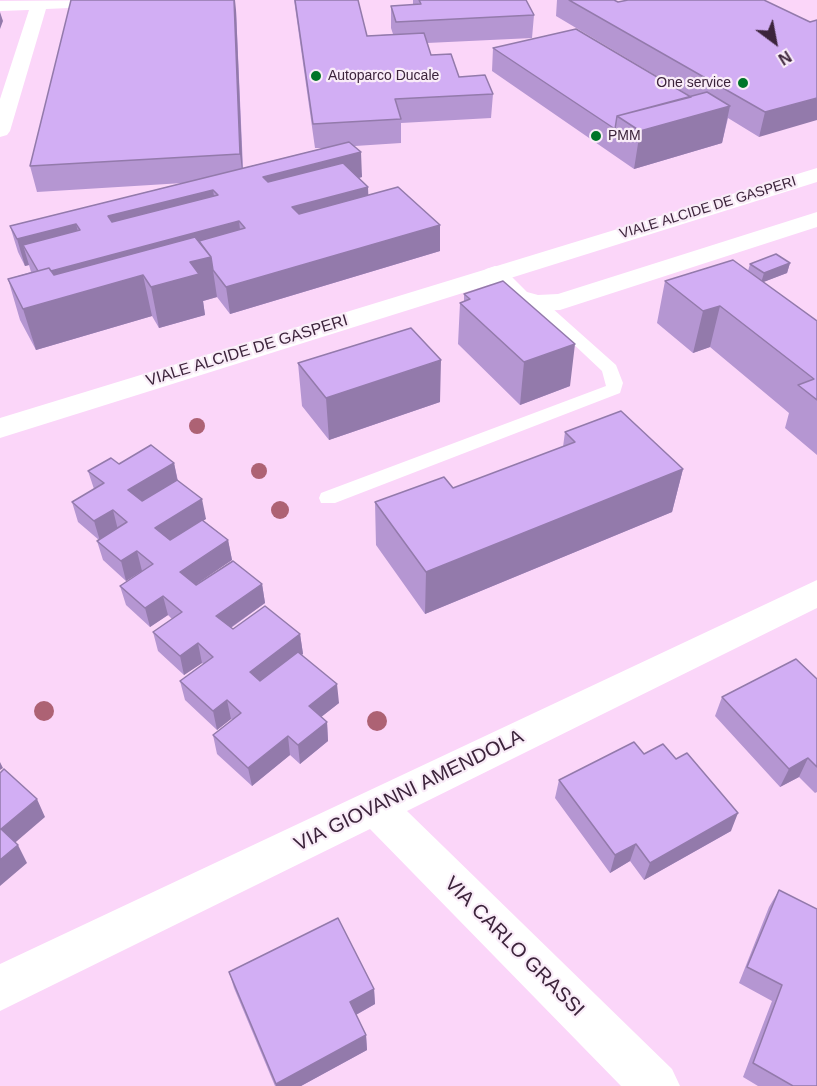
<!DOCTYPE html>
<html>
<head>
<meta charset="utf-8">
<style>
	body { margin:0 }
	#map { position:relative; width:817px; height:1086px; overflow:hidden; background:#fbd6f9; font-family:Arial,sans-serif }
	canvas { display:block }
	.north { position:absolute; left:745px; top:12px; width:60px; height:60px; -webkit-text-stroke:4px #f9ecf8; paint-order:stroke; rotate:148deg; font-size:16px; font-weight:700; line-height:24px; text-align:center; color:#3c243b }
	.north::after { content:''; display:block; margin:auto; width:21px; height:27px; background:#3c243b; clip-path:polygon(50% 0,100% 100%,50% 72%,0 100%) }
</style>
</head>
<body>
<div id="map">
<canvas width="817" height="1086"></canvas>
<div class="north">N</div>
</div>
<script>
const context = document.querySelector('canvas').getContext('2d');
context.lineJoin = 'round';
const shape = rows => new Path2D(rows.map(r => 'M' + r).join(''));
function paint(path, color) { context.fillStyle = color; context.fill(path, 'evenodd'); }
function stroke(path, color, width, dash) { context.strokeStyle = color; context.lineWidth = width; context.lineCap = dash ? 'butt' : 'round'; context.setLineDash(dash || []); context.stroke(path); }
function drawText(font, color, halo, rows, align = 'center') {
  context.font = font + ' Arial,sans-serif'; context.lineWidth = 4.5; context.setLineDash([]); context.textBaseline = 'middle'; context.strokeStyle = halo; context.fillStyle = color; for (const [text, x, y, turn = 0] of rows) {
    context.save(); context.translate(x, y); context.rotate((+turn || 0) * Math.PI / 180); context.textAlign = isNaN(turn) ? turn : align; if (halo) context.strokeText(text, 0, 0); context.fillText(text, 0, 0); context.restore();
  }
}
paint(shape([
	[538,298,543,300,616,365,623,383,620,393,335,503,321,503,319,498,321,493,606,386,602,371,533,306,530,303,533,300,538,298]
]), '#fff');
paint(shape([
	[146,0,138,5,46,9,10,131,7,135,0,137,0,99,29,10,0,11,0,1,146,0],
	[817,212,817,227,560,310,538,311,509,302,482,274,486,269,495,266,504,269,527,292,538,295,558,294,817,212],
	[817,580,817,608,407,811,672,1069,680,1086,621,1086,370,829,0,1011,0,964,817,580]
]), '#fff');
paint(shape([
	[817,168,817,182,0,438,0,418,817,168]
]), '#fff');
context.fillStyle = '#ad6274';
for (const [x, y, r] of [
	[197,426,8],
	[259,471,8],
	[280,510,9],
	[44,711,10],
	[377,721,10]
]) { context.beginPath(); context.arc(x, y, r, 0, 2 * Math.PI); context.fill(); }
paint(shape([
	[294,0,358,0,367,36,393,34,391,28,391,6,413,5,413,0,526,0,534,15,532,38,427,43,431,55,459,77,493,94,491,118,401,123,401,143,355,146,362,177,359,178,368,187,368,195,440,225,440,251,230,314,217,297,203,301,205,315,159,328,152,316,36,350,20,320,8,279,31,272,29,265,25,266,18,252,10,226,183,183,37,192,30,166,236,10,243,168,324,148,315,148],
	[557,0,614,0,618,2,810,22,759,137,728,118,722,143,634,169,492,71,493,48,692,97,556,16],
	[790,263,787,273,763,282,817,321,817,455,785,428,789,413,710,347,693,353,657,323,665,281,748,271,750,264],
	[464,294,570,386,520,405,458,344,460,303,464,302],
	[298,363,440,402,329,440,302,406],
	[565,432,683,469,672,512,425,614,376,545,375,502,453,488,563,447],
	[174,463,178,481,206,519,203,520,228,540,232,560,195,584,196,585,262,584,265,603,231,628,233,629,300,634,303,654,301,655,339,703,321,717,327,722,328,741,300,764,290,755,252,786,217,754,213,735,232,720,231,719,217,730,185,700,180,681,203,664,202,663,184,675,158,651,153,632,172,619,168,615,150,627,126,605,120,586,142,571,126,581,103,560,97,541,99,540,78,522,72,502,94,489,88,471,119,464],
	[817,679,817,792,815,793,799,777,780,787,715,716,722,697],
	[644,754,731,831,644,880,630,861,610,873,555,798,559,780],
	[779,890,817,1086,758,1086,743,1077,772,1001,739,983,769,907],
	[229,972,374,989,375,1004,356,1015,366,1035,367,1050,301,1086,275,1086,234,988]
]), '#b596d2');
paint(shape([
	[234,0,235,0,236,10,243,179,240,154],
	[0,12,3,21,0,29],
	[817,98,817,120,759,137,765,112],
	[730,106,722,143,634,169,640,131],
	[361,152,362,177,266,202,263,177],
	[368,187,369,212,294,233,292,207],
	[213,190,217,215,114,242,108,216],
	[239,221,242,247,47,301,40,274],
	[76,224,83,250,23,245,29,265,25,266,17,239],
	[440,225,440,251,230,314,226,287],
	[211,257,217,297,203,301,205,315,159,328,151,287,190,262],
	[790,263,787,273,761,283,764,273],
	[143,275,152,316,36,350,23,309],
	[720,306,710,347,693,353,703,311],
	[575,344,570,386,520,405,524,362],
	[441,360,440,402,329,440,326,398],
	[174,463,178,483,133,510,128,490],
	[683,469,672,512,425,614,426,572],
	[202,499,206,519,159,548,155,528],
	[113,510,118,530,100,541,94,521],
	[228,540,232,560,185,592,180,572],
	[137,551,142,571,126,581,121,561],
	[262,584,265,603,220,635,216,616],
	[163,596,168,615,150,627,145,608],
	[300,634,303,654,253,691,250,672],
	[198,643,202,663,184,675,180,656],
	[337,684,339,703,311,725,309,706],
	[227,700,231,719,217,730,213,711],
	[327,722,328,741,300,764,298,745],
	[288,736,290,755,252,786,248,768],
	[808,758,799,777,780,787,789,769],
	[0,762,3,768,0,770],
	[37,799,45,817,10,847,1,829],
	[738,813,731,831,644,880,650,863],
	[636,844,630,861,610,873,615,855],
	[18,845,27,863,0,886,0,860],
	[374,989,375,1004,352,1017,350,1002],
	[366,1035,367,1050,301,1086,276,1086,276,1084]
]), '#937aab');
const building = shape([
	[71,0,234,0,240,154,30,166,71,0],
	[295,0,358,0,367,36,424,33,431,55,451,54,459,77,485,75,493,94,395,99,401,119,313,124,295,0],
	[419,0,526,0,534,15,396,22,391,6,421,4,419,0],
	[569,0,614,0,618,2,628,0,764,0,810,22,817,20,817,98,765,112,569,0],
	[576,29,691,97,617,116,615,129,493,48,576,29],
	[707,92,730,106,640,131,617,116,707,92],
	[349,142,361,152,263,177,268,182,343,163,368,187,292,207,299,214,398,187,440,225,226,287,213,270,211,257,199,241,245,228,239,221,51,271,49,268,38,271,23,245,80,230,76,224,17,239,10,226,349,142],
	[213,190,218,195,112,222,108,216,213,190],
	[195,237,211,257,190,262,199,274,151,287,143,275,23,309,8,279,49,268,54,275,195,237],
	[776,254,790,263,764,273,750,264,776,254],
	[733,260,817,321,817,400,798,385,814,379,720,306,703,311,665,281,733,260],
	[503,281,575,344,524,362,460,303,470,299,464,294,503,281],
	[411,328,441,360,326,398,298,363,411,328],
	[621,411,683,469,426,572,375,502,444,477,453,488,575,442,565,432,621,411],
	[151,445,174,463,128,490,142,501,177,480,202,499,155,528,170,540,202,520,228,540,180,572,196,585,233,561,262,584,216,616,233,629,265,606,300,634,250,672,260,681,298,652,337,684,309,706,327,722,298,745,288,736,248,768,213,735,241,713,227,700,213,711,180,681,213,657,198,643,180,656,153,632,182,612,163,596,145,608,120,586,153,564,137,551,121,561,97,541,127,522,113,510,94,521,72,502,104,483,88,471,111,458,119,464,151,445],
	[796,659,817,679,817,767,808,758,789,769,722,697,796,659],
	[634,742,644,754,663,744,676,759,687,753,738,813,650,863,636,844,615,855,559,780,634,742],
	[4,769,37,799,1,829,18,845,0,860,0,773,4,769],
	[779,890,817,909,817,1086,793,1086,753,1063,782,985,747,967,779,890],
	[338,918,374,989,350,1002,366,1035,276,1084,229,972,338,918]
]);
paint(building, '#d2aef4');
stroke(building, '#937aab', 1.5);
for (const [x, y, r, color] of [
	[316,76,6,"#007529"],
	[743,83,6,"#007529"],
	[596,136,6,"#007529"]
]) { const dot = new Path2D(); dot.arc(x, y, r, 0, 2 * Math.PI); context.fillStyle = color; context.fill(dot); stroke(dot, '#f9ecf8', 2); }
drawText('14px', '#3c243b', '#f9ecf8', [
	["Autoparco Ducale",328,76],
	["One service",731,83,"right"],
	["PMM",608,136]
], 'left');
drawText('14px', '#3c243b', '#f9ecf8', [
	["VIALE ALCIDE DE GASPERI",708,208,-17]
]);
drawText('16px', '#3c243b', '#f9ecf8', [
	["VIALE ALCIDE DE GASPERI",247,351,-17]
]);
drawText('20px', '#3c243b', '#f9ecf8', [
	["VIA GIOVANNI AMENDOLA",409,791,-26],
	["VIA CARLO GRASSI",514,947,45]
]);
</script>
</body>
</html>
